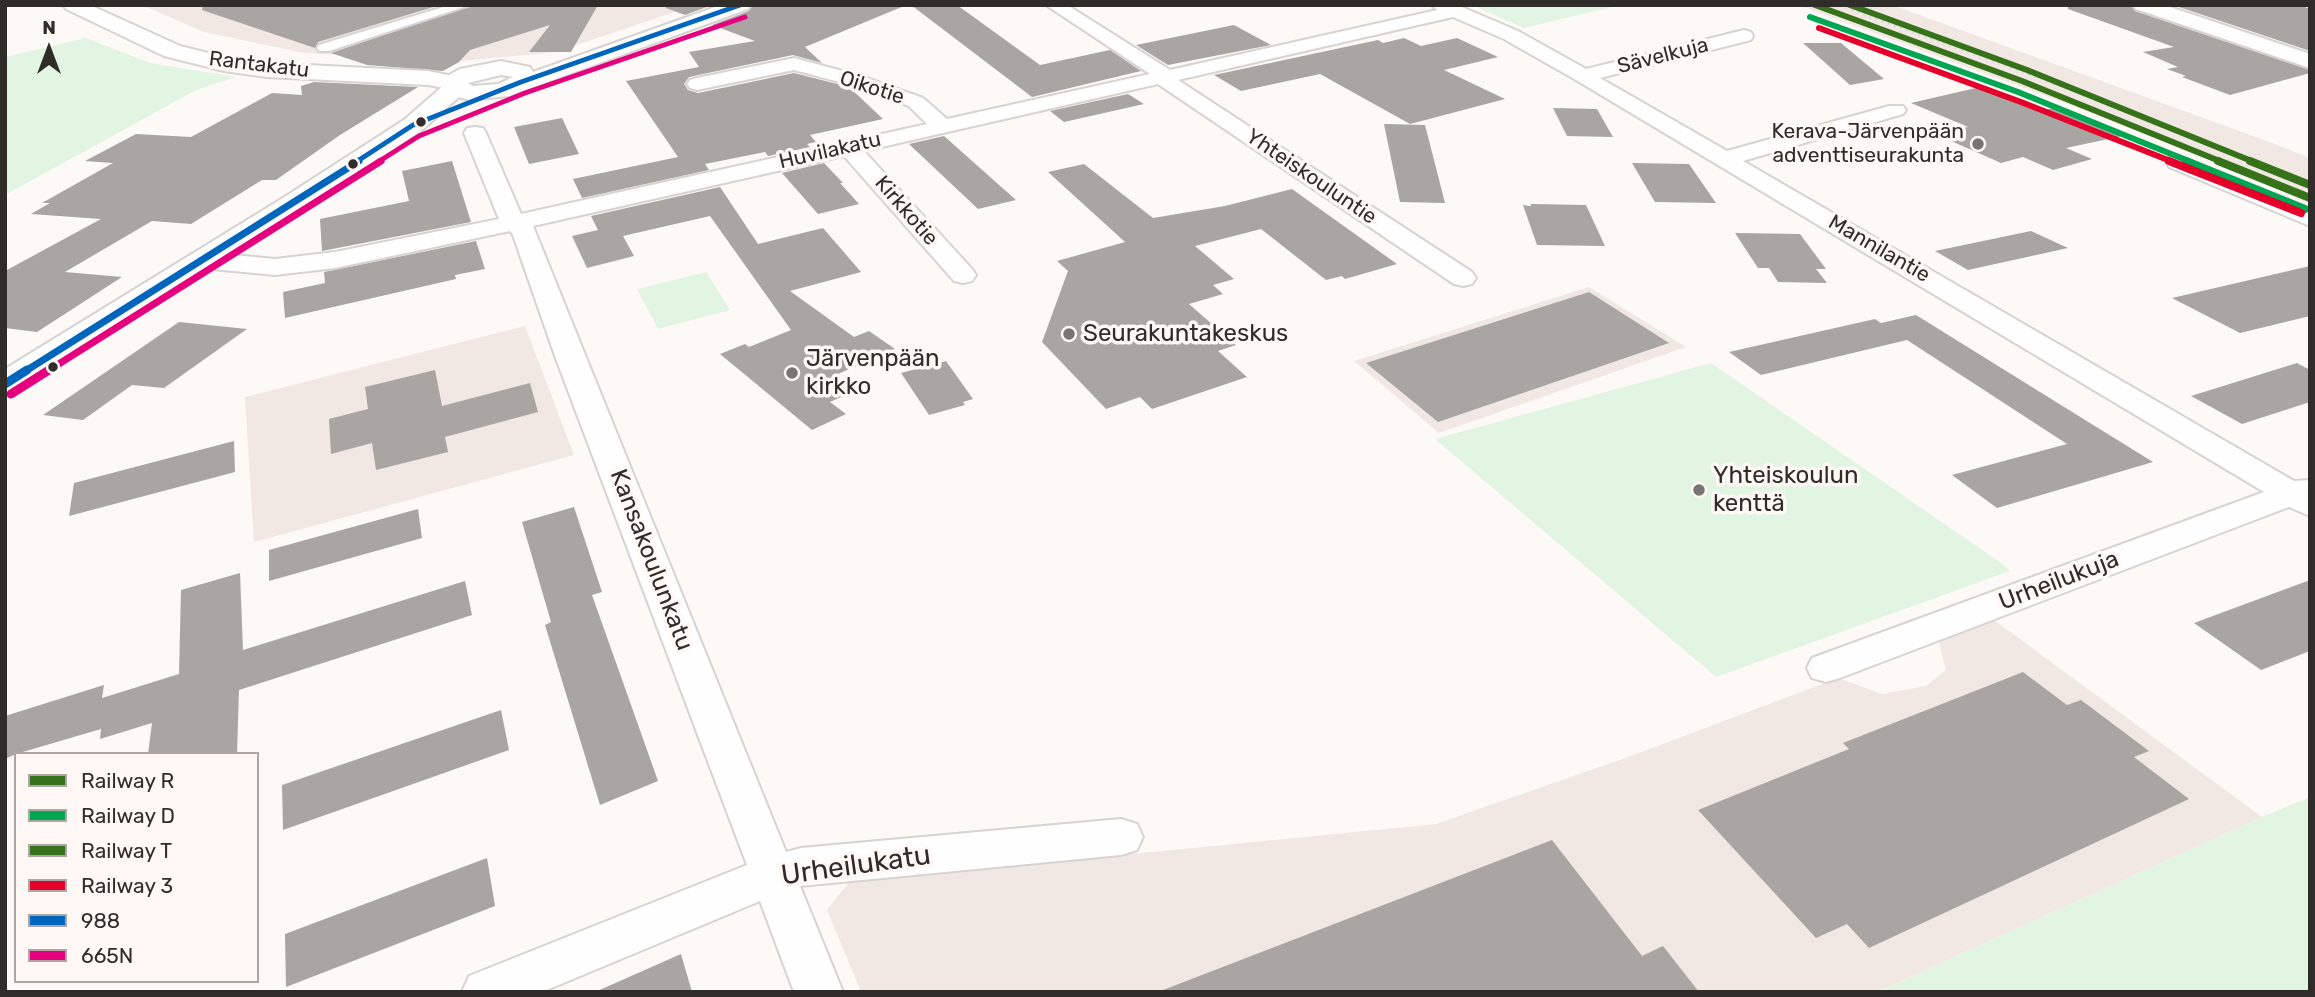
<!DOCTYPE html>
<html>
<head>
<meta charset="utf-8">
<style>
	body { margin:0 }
	#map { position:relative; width:2315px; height:997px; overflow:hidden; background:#fdf9f7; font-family:Rubik,sans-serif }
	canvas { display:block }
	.frame { position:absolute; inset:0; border:7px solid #302c2a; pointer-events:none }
	.legend { position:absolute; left:14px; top:752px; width:245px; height:231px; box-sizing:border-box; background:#fff8f5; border:2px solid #aca6a4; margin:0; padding:9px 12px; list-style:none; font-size:21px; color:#302c2a }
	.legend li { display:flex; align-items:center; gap:14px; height:35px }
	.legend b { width:35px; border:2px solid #aca6a4 }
	.north { position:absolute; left:14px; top:14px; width:70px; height:70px; -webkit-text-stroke:5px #fff8f5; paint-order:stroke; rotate:0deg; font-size:19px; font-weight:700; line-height:28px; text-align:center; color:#302c2a }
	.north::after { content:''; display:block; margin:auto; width:24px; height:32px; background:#302c2a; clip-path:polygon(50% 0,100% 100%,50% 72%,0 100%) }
</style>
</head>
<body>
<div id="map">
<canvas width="2315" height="997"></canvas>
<div class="frame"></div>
<ul class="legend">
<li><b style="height:9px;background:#357219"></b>Railway R</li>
<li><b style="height:9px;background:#00a651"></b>Railway D</li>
<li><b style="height:9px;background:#357219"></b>Railway T</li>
<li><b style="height:9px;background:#e4002b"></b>Railway 3</li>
<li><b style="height:9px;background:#0065bd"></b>988</li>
<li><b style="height:9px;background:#e5007d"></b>665N</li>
</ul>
<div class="north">N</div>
</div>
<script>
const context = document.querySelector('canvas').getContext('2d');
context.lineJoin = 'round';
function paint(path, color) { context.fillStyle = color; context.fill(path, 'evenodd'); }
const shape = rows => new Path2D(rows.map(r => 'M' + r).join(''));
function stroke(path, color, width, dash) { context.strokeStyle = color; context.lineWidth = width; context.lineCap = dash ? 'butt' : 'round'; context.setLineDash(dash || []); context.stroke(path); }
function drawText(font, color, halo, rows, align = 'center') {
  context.font = font + ' Rubik,sans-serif'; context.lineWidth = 7; context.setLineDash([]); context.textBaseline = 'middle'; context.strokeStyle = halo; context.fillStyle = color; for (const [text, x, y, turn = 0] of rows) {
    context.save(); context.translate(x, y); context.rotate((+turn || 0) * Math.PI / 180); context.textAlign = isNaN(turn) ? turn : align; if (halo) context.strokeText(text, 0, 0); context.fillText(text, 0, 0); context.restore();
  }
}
paint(shape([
	[142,5,695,5,556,52,460,61,304,53,204,32],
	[1798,5,1892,5,2267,141,2310,158,2310,204,2235,170,2087,111],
	[1589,287,1686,347,1439,433,1354,361],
	[525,326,574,455,254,542,245,397],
	[1994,620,2262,817,1877,992,861,992,827,910,849,882,1436,824,1631,756,1838,678,1882,694,1926,686,1946,670,1939,642]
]), '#f2e8e3');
paint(shape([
	[1472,5,1620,5,1524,28],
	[86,38,150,63,236,77,196,90,5,195,5,57],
	[706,272,730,310,658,329,637,289],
	[1711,363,2001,563,2010,571,1716,677,1435,439],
	[2310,797,2310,992,1877,992,2262,817]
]), '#e1f5e2');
paint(shape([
	[203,5,440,5,318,42,315,48,202,10],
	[472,5,598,5,571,52,529,52,550,25,470,50,459,62,443,71,367,65,331,53],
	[666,5,712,5,685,15,666,8],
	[753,5,904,6,805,47,822,63,793,55,689,77,684,84,688,90,698,93,794,73,849,87,883,119,810,135,816,142,807,144,810,147,768,156,765,152,705,164,709,170,582,198,573,179,678,157,626,81,699,67,689,52,755,41,712,25,749,11],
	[911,5,957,5,1040,65,1110,50,1141,71,1032,97],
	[2068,5,2131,5,2135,11,2310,70,2310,73,2230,95,2182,77,2186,76,2167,69,2178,67,2143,52,2174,47,2068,9],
	[2173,5,2300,5,2310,9,2310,51],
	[1234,25,1271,45,1168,65,1136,45],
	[1404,38,1421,46,1457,38,1498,57,1444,70,1505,99,1410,124,1320,74,1241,91,1214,75,1378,40,1383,43],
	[1803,43,1841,43,1884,79,1850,85],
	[314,82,418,87,340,135,276,180,262,180,191,224,152,221,65,272,122,277,37,332,5,328,5,271,101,219,31,214,50,203,42,203,113,163,85,161,136,134,191,137,272,93,302,95,301,86],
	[1980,87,2040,111,2053,108,2127,135,2066,148,2092,159,2053,170,2023,157,2001,163,1933,133,1968,127,1911,103],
	[1128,94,1144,104,1064,122,1050,111],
	[1553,108,1597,109,1613,137,1567,136],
	[562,118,579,154,529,164,514,127],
	[1384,124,1425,125,1445,203,1400,202],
	[944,136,1016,200,978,209,909,144],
	[452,161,471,222,322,251,320,219,409,201,402,171],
	[824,163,843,183,840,183,859,204,818,214,782,173],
	[1632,163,1689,164,1716,203,1655,202],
	[1084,164,1153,218,1225,206,1292,189,1397,264,1345,279,1342,276,1326,280,1261,229,1195,246,1234,279,1213,285,1223,294,1189,304,1236,345,1218,351,1247,377,1152,409,1140,397,1106,409,1042,342,1068,271,1057,261,1125,242,1048,172],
	[720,187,758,244,823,228,861,272,790,291,854,337,869,331,895,349,831,377,852,392,830,402,846,414,812,430,720,354,745,344,749,347,791,330,710,216,623,236,634,256,587,268,572,236,598,230,591,216],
	[1531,204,1586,205,1605,246,1537,245,1523,205,1531,206],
	[2031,231,2068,248,1968,270,1935,251],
	[1735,233,1800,234,1826,269,1816,269,1827,283,1778,282,1769,268,1758,268],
	[476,241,485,269,455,275,456,279,285,318,283,292,325,283,324,272],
	[2310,266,2310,316,2240,333,2172,298],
	[1589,292,1669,343,1438,422,1366,363],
	[1916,315,2069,410,2153,462,1997,508,1952,475,2067,444,1907,340,1761,375,1729,352,1875,319,1881,323],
	[179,322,247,329,164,388,132,385,83,420,43,415],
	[946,361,973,399,963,402,965,405,929,415,901,373],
	[2297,363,2310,370,2310,402,2242,424,2191,396],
	[435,370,442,406,530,383,538,412,445,437,448,452,376,470,372,443,331,454,329,419,368,409,365,387],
	[234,441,235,472,69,516,74,483],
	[574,507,602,592,592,595,658,781,600,805,545,625,551,622,522,522],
	[418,509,422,538,269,581,269,550],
	[240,573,243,650,465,581,472,615,239,690,237,754,148,754,152,723,100,739,101,729,16,754,5,759,5,716,104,685,102,698,179,674,181,590],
	[2310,580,2310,651,2261,670,2194,623],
	[2023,672,2067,705,2081,700,2149,751,2134,757,2189,799,1869,948,1847,924,1816,938,1698,810,1849,749,1843,743],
	[501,710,509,750,283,830,282,785],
	[1552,840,1642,956,1663,946,1699,992,1163,992,1163,990],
	[487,858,495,906,286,987,285,934],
	[681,954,692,992,595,992]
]), '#a8a5a3');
const pedestrian = shape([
	[450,5,470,5,329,51,319,51,317,48,319,45,450,5]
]);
const minor = shape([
	[1046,5,1067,5,1170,70,1437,10,1432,5,1457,5,1518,31,1586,69,1744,30,1751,32,1753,36,1751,40,1600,78,1727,151,1889,106,1903,106,1906,110,1903,114,1743,161,2294,481,2310,480,2310,516,2289,507,1840,678,1826,682,1812,678,1807,668,1812,658,2264,492,1576,80,1504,39,1453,17,1178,80,1472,272,1476,278,1472,284,1463,286,1454,284,1158,84,864,151,972,269,976,275,972,281,963,283,954,281,844,156,533,226,786,852,801,848,1121,819,1137,824,1143,837,1137,850,1121,855,800,886,843,992,794,992,760,901,542,992,462,992,469,976,747,865,555,356,513,235,510,231,335,268,275,275,202,268,193,265,189,260,193,255,202,252,275,259,335,252,499,219,464,133,467,128,475,127,483,128,486,133,521,214,927,124,909,106,847,84,794,70,697,90,690,88,687,84,690,80,697,78,794,58,861,76,923,98,947,119,1150,74,1046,5],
	[2177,155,2310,210,2310,226,2169,167,2166,162,2169,157,2177,155]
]);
const tertiary = shape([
	[63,5,90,5,180,46,224,57,267,63,428,71,463,78,467,83,463,88,455,90,428,85,267,77,224,71,164,56,66,9,63,5],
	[2133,5,2164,5,2310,54,2310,68,2136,9,2133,5]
]);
const secondary = shape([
	[721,5,751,5,748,9,509,96,469,100,459,97,422,130,303,210,17,391,5,394,5,369,283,198,404,120,443,86,449,75,460,69,501,61,530,67,533,72,721,5],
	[501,75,513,77,498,84,473,86,468,83,501,75]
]);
stroke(pedestrian, '#d7d3d1', 4);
stroke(minor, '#d7d3d1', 4);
stroke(tertiary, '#d7d3d1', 4);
stroke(secondary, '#d7d3d1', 4);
paint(pedestrian, '#fffefe');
paint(minor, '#fffefe');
paint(tertiary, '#fffefe');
paint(secondary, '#fffefe');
stroke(shape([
	[1839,5,2037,77,2255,162]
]), '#dcdad9', 3.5, [2, 4.5]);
stroke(shape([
	[2250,161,2310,184]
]), '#dcdad9', 4.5, [2.5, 5]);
stroke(shape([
	[356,162,413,125,521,82,740,5]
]), '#0065bd', 5);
stroke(shape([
	[24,372,359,161]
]), '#0065bd', 7);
stroke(shape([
	[5,384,27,370]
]), '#0065bd', 9);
stroke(shape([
	[378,162,419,136,525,93,745,17]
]), '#e5007d', 5);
stroke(shape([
	[46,372,381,161]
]), '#e5007d', 7);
stroke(shape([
	[11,394,49,370]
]), '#e5007d', 9);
stroke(shape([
	[1815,5,2022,81,2222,162]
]), '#357219', 6);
stroke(shape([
	[2218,161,2310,198]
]), '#357219', 8);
stroke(shape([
	[1810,17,2018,92,2191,162]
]), '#00a651', 6);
stroke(shape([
	[2186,161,2305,209]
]), '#00a651', 8);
stroke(shape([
	[1850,5,2027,70,2254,162]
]), '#357219', 6);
stroke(shape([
	[2250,161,2310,185]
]), '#357219', 8);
stroke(shape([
	[1819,28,2021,102,2173,162]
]), '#e4002b', 6);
stroke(shape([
	[2169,161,2301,213]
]), '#e4002b', 8);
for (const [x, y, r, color] of [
	[421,122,6,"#302c2a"],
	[1978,144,7,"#787472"],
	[353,164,6,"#302c2a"],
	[1069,334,7,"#787472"],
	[53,367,6,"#302c2a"],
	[792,373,7,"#787472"],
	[1699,490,7,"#787472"]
]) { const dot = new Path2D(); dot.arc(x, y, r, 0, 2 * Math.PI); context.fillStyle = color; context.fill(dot); stroke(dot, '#fff8f5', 2.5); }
drawText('21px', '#302c2a', '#fff8f5', [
	["Sävelkuja",1663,56,-14],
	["Rantakatu",259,65,7],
	["Oikotie",872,88,18],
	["Huvilakatu",830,151,-13],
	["Yhteiskouluntie",1311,177,34],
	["Kirkkotie",906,211,49],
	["Mannilantie",1879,249,30]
]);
drawText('21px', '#302c2a', '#fff8f5', [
	["Kerava-Järvenpään",1964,132],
	["adventtiseurakunta",1964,156]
], 'right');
drawText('24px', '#302c2a', '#fff8f5', [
	["Seurakuntakeskus",1083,334],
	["Järvenpään",806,359],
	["kirkko",806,387],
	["Yhteiskoulun",1713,476],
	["kenttä",1713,504]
], 'left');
drawText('24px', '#302c2a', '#fff8f5', [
	["Kansakoulunkatu",651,560,69],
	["Urheilukuja",2059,581,-21]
]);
drawText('28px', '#302c2a', '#fff8f5', [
	["Urheilukatu",856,866,-8]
]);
</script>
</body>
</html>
